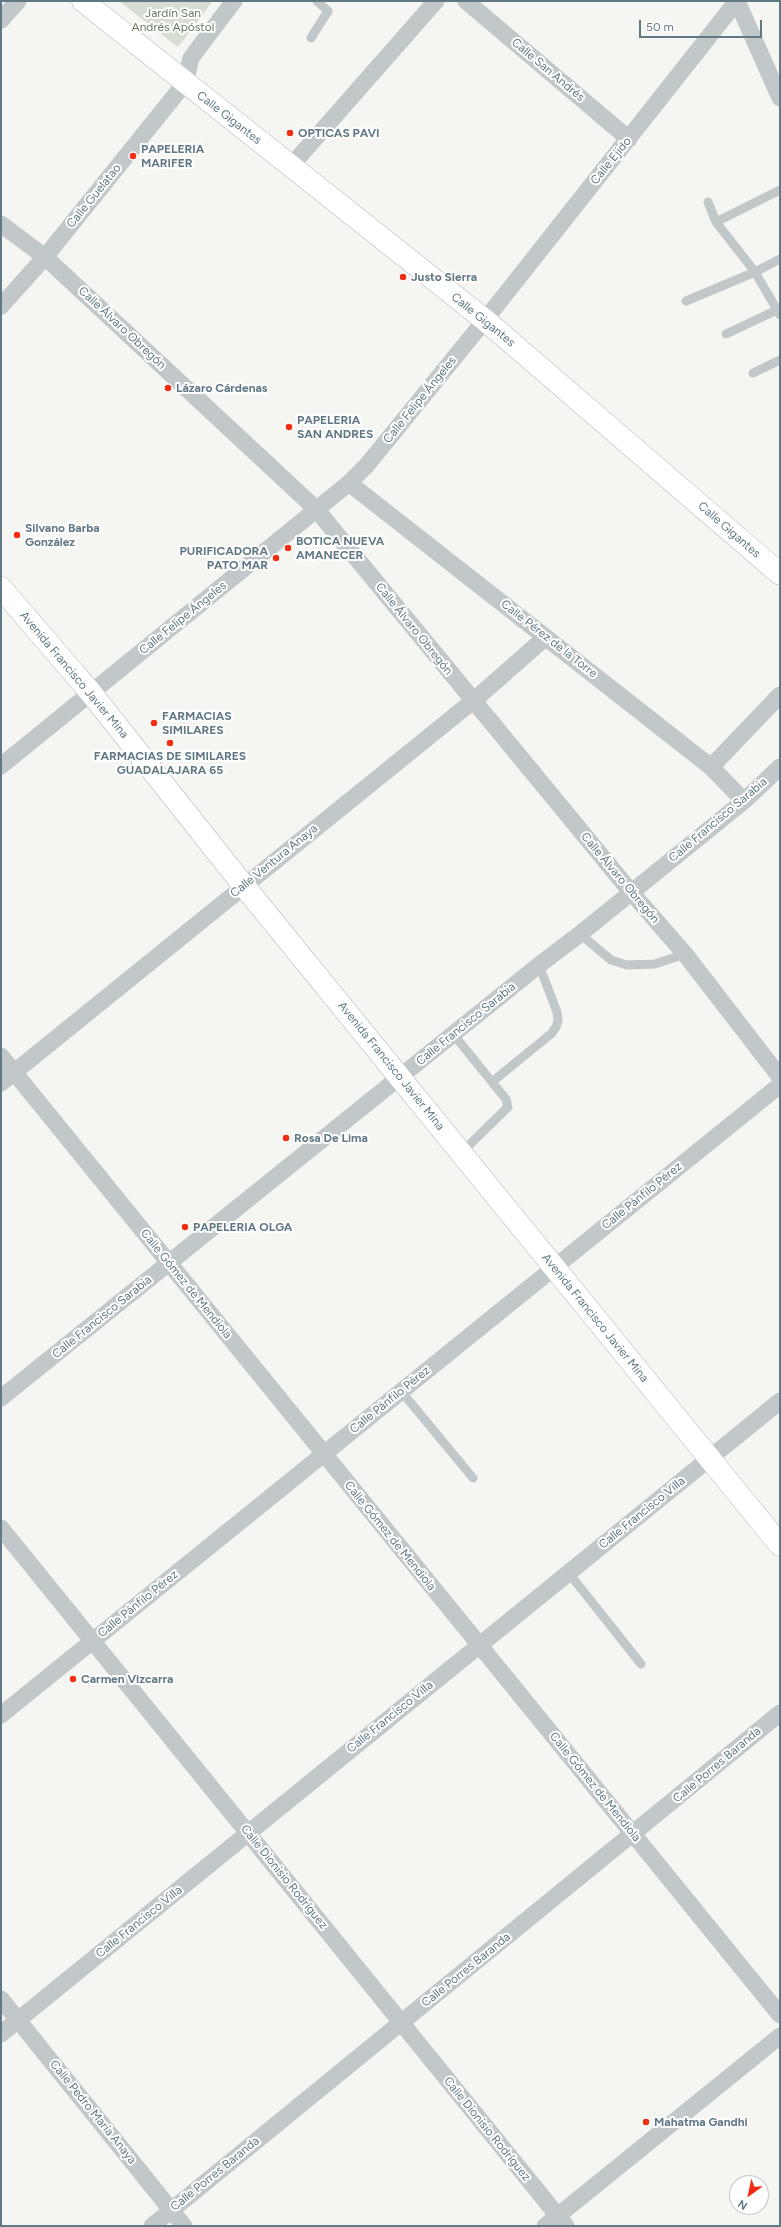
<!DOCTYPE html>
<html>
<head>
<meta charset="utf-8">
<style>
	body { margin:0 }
	#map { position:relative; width:781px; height:2227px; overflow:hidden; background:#f5f5f1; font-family:Figtree,sans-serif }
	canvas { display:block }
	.frame { position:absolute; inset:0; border:2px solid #617985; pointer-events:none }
	.north { position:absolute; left:729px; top:2175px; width:40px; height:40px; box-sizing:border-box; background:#fff; border:1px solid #c0c9ce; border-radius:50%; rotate:213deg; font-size:11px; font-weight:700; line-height:16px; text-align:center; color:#617985 }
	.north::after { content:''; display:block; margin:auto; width:14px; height:18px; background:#f32c14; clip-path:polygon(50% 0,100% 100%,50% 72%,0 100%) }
	.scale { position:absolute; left:639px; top:20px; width:123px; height:18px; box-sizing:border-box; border:2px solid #617985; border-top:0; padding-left:5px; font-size:12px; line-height:14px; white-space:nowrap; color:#617985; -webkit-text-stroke:3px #fff; paint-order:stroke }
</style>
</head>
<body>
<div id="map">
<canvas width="781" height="2227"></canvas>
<div class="frame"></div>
<div class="north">N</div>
<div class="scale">50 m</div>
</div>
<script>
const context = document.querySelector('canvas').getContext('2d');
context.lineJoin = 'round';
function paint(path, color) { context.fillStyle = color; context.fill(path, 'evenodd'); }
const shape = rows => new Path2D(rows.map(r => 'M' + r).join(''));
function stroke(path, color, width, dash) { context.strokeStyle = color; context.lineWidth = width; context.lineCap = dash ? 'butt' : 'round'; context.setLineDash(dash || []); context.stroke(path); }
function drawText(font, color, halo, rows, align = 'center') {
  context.font = font + ' Figtree,sans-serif'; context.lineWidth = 4; context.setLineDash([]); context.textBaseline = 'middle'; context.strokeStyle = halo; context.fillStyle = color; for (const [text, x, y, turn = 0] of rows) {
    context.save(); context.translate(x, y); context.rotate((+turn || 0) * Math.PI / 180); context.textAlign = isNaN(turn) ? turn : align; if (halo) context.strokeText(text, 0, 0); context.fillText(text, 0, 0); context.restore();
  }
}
paint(shape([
	[119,1,213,1,178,47]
]), '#d7ddd2');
const secondary = shape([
	[83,1,485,320,780,574],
	[1,588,91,693,244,886,780,1545]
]);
stroke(secondary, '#b4bbbe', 23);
stroke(shape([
	[311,38,328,11,317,1],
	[708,202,716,222,755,272,780,315],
	[716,222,780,190],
	[686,301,755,272,780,259],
	[726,334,777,310],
	[753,373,780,360],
	[580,934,611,960,627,965,655,964,685,954],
	[454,1035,492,1082],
	[461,1153,508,1107,506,1099,492,1082,552,1033,556,1027,558,1021,557,1012,539,965],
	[401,1391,473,1478],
	[568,1572,641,1664]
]), '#c2c7ca', 9);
stroke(shape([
	[466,1,629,139],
	[737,1,780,98],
	[1,20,18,1],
	[290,167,436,1],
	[1,224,45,257,316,509,631,892,685,954,780,1077],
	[1,306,45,257,185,83,191,58,234,1],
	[349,483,711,767,744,801],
	[1,766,349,483,367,465,485,320,737,1],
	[711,767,780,695],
	[1,1056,780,2015],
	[1,1083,473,701,546,637],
	[1,1398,539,965,580,934,744,801,780,767],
	[1,1528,566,2226],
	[1,1715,780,1085],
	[1,1999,184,2226],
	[1,2034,780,1401],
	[152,2226,780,1713],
	[545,2226,780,2036]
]), '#c2c7ca', 17);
stroke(secondary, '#fff', 22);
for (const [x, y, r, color] of [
	[290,133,4,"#f32c14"],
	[133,156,4,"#f32c14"],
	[403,277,4,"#f32c14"],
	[168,388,4,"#f32c14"],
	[289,427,4,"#f32c14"],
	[17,535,4,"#f32c14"],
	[288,548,4,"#f32c14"],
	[276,558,4,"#f32c14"],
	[154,723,4,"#f32c14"],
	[170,743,4,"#f32c14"],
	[286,1138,4,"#f32c14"],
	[185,1227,4,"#f32c14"],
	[73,1679,4,"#f32c14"],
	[646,2122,4,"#f32c14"]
]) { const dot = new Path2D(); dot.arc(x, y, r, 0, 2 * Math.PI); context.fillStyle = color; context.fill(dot); stroke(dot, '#fff', 1.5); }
drawText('12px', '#697b61', '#fff', [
	["Jardín San",173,13],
	["Andrés Apóstol",173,27]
]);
drawText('12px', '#617985', '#fff', [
	["Calle San Andrés",548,70,40],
	["Calle Gigantes",229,118,38],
	["Calle Ejido",611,161,-51],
	["Calle Guelatao",94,196,-51],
	["Calle Gigantes",483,320,39],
	["Calle Álvaro Obregón",122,328,43],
	["Calle Felipe Ángeles",420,400,-51],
	["Calle Gigantes",729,530,41],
	["Calle Felipe Ángeles",183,618,-39],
	["Calle Álvaro Obregón",414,629,51],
	["Calle Pérez de la Torre",549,639,38],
	["Avenida Francisco Javier Mina",74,675,50],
	["Calle Francisco Sarabia",718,820,-40],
	["Calle Ventura Anaya",274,861,-39],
	["Calle Álvaro Obregón",620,878,50],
	["Calle Francisco Sarabia",466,1024,-39],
	["Avenida Francisco Javier Mina",391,1066,51],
	["Calle Pánfilo Pérez",642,1196,-39],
	["Calle Gómez de Mendiola",186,1284,51],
	["Calle Francisco Sarabia",102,1317,-39],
	["Avenida Francisco Javier Mina",595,1318,51],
	["Calle Pánfilo Pérez",390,1400,-39],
	["Calle Francisco Villa",642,1513,-39],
	["Calle Gómez de Mendiola",390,1536,51],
	["Calle Pánfilo Pérez",138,1604,-39],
	["Calle Francisco Villa",390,1717,-39],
	["Calle Porres Baranda",717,1765,-40],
	["Calle Gómez de Mendiola",595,1787,51],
	["Calle Dionisio Rodríguez",284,1877,51],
	["Calle Francisco Villa",139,1922,-39],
	["Calle Porres Baranda",466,1970,-39],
	["Calle Pedro María Anaya",93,2112,51],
	["Calle Dionisio Rodríguez",487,2129,51],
	["Calle Porres Baranda",215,2174,-39]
]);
drawText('bold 12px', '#617985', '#fff', [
	["OPTICAS PAVI",298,133],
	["PAPELERIA",141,149],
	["MARIFER",141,163],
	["Justo Sierra",411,277],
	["Lázaro Cárdenas",176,388],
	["PAPELERIA",297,420],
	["SAN ANDRES",297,434],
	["Silvano Barba",25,528],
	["González",25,542],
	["BOTICA NUEVA",296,541],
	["AMANECER",296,555],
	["PURIFICADORA",268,551,"right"],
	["PATO MAR",268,565,"right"],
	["FARMACIAS",162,716],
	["SIMILARES",162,730],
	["FARMACIAS DE SIMILARES",170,756,"center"],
	["GUADALAJARA 65",170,770,"center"],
	["Rosa De Lima",294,1138],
	["PAPELERIA OLGA",193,1227],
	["Carmen Vizcarra",81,1679],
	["Mahatma Gandhi",654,2122]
], 'left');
</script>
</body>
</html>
